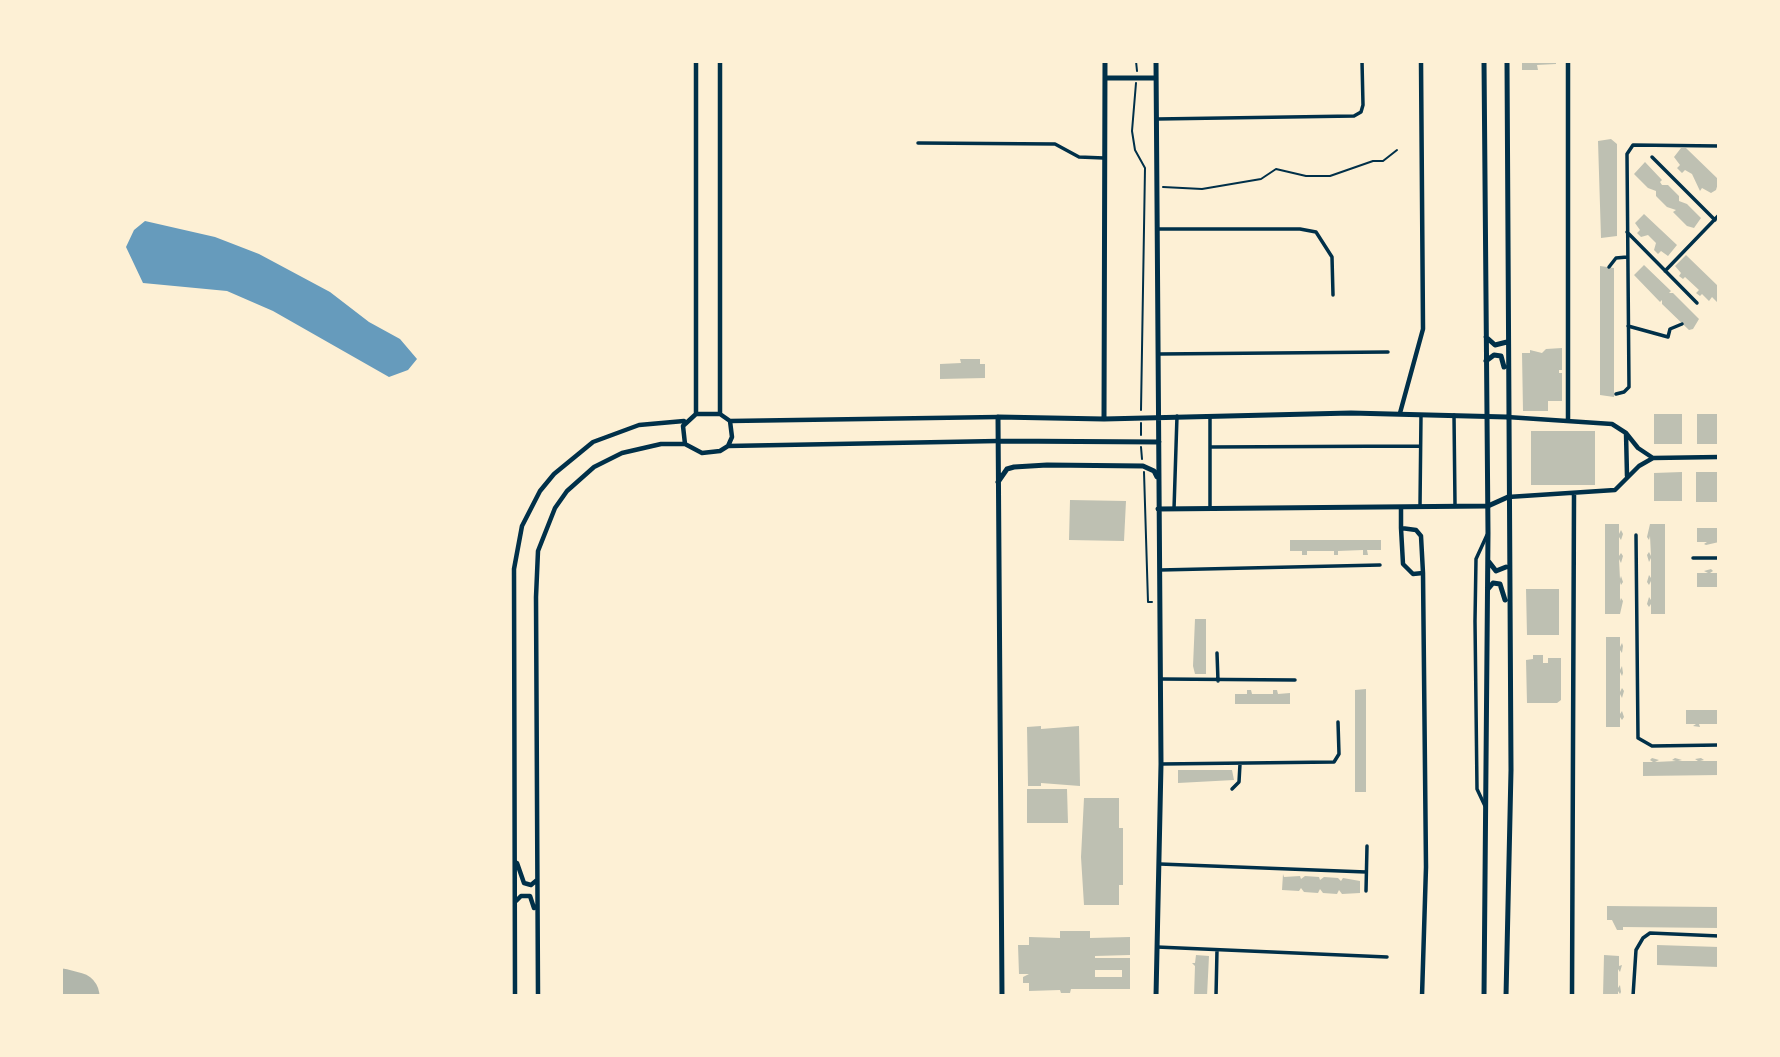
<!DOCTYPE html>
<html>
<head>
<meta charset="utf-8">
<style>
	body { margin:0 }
	#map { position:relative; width:1780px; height:1057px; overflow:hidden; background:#fdf0d5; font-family:"Noto Sans",sans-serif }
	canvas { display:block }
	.frame { position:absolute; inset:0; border:63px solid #fdf0d5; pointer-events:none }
</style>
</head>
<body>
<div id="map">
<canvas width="1780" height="1057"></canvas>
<div class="frame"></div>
</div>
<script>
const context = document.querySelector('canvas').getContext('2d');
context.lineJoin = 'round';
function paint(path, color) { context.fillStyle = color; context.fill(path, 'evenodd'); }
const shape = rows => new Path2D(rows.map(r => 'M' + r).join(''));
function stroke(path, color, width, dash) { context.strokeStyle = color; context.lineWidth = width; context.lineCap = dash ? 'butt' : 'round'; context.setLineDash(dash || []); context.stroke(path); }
paint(shape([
	[145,221,215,237,259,254,330,292,369,322,400,339,417,359,408,370,389,377,273,311,227,291,143,283,126,247,134,230]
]), '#669bbc');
stroke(shape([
	[61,992,76,996]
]), '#b1b6ab', 47);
paint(shape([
	[1522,61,1556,61,1556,64,1537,65,1538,70,1522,70],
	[1611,139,1617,144,1617,236,1601,238,1598,141],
	[1681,148,1686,148,1719,180,1716,190,1711,193,1702,188,1700,191,1692,174,1685,170,1682,173,1677,168,1680,165,1674,157],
	[1645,162,1662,180,1660,182,1662,185,1668,185,1679,196,1679,201,1687,204,1701,218,1694,228,1687,226,1673,212,1676,210,1667,207,1656,196,1656,191,1648,188,1634,174],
	[1644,214,1677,245,1668,256,1661,251,1658,254,1654,250,1656,243,1648,235,1641,237,1637,233,1640,230,1635,223],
	[1686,255,1719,287,1719,304,1712,297,1709,301,1702,294,1700,296,1696,293,1699,290,1685,277,1683,279,1679,276,1681,273,1675,266],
	[1644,265,1671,291,1669,293,1673,293,1699,319,1693,329,1689,330,1662,304,1662,300,1660,302,1634,275],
	[1600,266,1614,268,1614,397,1600,395],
	[1562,348,1562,370,1559,370,1559,373,1562,373,1562,401,1548,401,1548,411,1523,411,1522,353,1530,353,1530,350,1542,353,1546,349],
	[960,359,980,359,980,364,985,364,985,378,940,379,940,364,961,363],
	[1654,414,1682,414,1682,444,1654,444],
	[1697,414,1719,414,1719,444,1697,444],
	[1531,431,1595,431,1595,485,1531,485],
	[1682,472,1682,501,1654,501,1654,473],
	[1696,472,1719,472,1719,502,1696,502],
	[1070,500,1126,501,1124,541,1069,540],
	[1605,524,1619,524,1619,534,1621,530,1623,534,1621,540,1619,537,1619,556,1621,553,1623,556,1621,563,1619,559,1620,579,1621,576,1623,582,1621,585,1620,582,1620,601,1621,598,1623,601,1620,614,1605,614],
	[1650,524,1665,524,1665,614,1651,614,1651,604,1649,607,1647,604,1649,597,1651,600,1651,581,1649,585,1647,582,1649,575,1651,578,1651,558,1649,562,1647,555,1649,552,1651,556,1650,536,1649,540,1647,537],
	[1697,528,1719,528,1719,542,1706,545,1704,544,1707,542,1697,542],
	[1290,540,1381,540,1381,550,1367,550,1368,555,1363,555,1363,550,1338,551,1338,555,1334,555,1334,551,1307,551,1307,555,1302,555,1302,551,1290,551],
	[1711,569,1713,571,1710,573,1719,573,1719,587,1697,587,1697,573,1708,573,1704,571],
	[1526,589,1559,589,1559,635,1527,635],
	[1195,619,1206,619,1206,674,1195,674,1193,666],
	[1606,637,1620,637,1620,647,1622,643,1623,646,1622,653,1620,650,1620,670,1622,666,1623,673,1622,676,1620,672,1620,692,1622,688,1624,691,1622,698,1620,694,1620,714,1622,711,1624,717,1622,720,1620,717,1620,727,1606,727],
	[1533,655,1543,655,1543,663,1548,663,1548,658,1561,658,1561,700,1557,703,1527,703,1526,660,1533,659],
	[1366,689,1366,792,1355,792,1355,690],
	[1247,690,1251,690,1252,694,1273,694,1273,690,1277,690,1278,694,1290,693,1290,704,1235,704,1235,694,1247,694],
	[1686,710,1719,710,1719,724,1699,724,1700,727,1693,726,1696,724,1686,724],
	[1041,726,1041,729,1079,726,1080,786,1041,783,1041,786,1028,786,1027,727],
	[1652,758,1659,760,1655,762,1676,761,1672,760,1675,758,1682,760,1678,761,1698,761,1695,759,1701,758,1704,760,1700,761,1719,761,1719,775,1643,776,1643,762,1653,762,1650,760],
	[1178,770,1232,770,1234,780,1178,783],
	[1027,789,1067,789,1068,823,1027,823],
	[1084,798,1119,798,1119,828,1123,828,1123,885,1119,885,1119,905,1084,905,1081,857],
	[1283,874,1284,877,1300,876,1301,879,1305,876,1319,877,1320,880,1324,877,1338,878,1341,881,1343,878,1360,881,1360,893,1342,894,1339,890,1337,894,1323,893,1320,889,1318,893,1304,892,1301,888,1299,891,1282,890],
	[1607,906,1719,907,1719,928,1623,927,1623,930,1617,930,1612,920,1607,920],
	[1060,931,1090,931,1090,938,1130,937,1130,955,1095,956,1095,958,1130,958,1130,989,1071,989,1070,993,1061,993,1060,990,1029,991,1029,983,1023,983,1023,977,1029,974,1019,974,1018,945,1029,945,1029,937,1060,938],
	[1095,970,1122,970,1122,977,1095,977],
	[1657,945,1719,947,1719,967,1657,965],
	[1196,955,1209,956,1207,996,1194,996,1195,966,1192,963,1195,963],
	[1604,955,1619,956,1619,966,1622,965,1620,972,1618,969,1618,988,1620,985,1621,992,1620,994,1618,991,1618,996,1603,996]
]), '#bec0b2');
stroke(shape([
	[1136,61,1137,71],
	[1136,83,1132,131,1135,150,1145,168,1141,410],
	[1163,187,1202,189,1261,179,1276,169,1306,176,1330,176,1373,161,1383,161,1397,150],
	[1141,435,1141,423],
	[1141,447,1142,459],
	[1144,472,1148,602,1152,602]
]), '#003049', 2);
stroke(shape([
	[1157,119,1354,116,1361,112,1363,105,1362,61],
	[918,143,1055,144,1079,157,1104,158],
	[1652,157,1715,220],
	[1158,229,1300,229,1316,232,1332,257,1333,295],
	[1627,232,1697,303],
	[1609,267,1616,258,1627,257],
	[1665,271,1719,215],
	[1628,326,1668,337,1670,329,1682,324],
	[1159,354,1388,352],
	[1616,394,1624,392,1629,387,1627,154,1633,145,1719,146],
	[1454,415,1455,505],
	[1210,447,1420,446],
	[1420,506,1421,415],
	[1174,509,1177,416],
	[1210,509,1210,417],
	[1636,535,1638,738,1652,746,1719,745],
	[1693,558,1719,558],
	[1160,570,1380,565],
	[1217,653,1218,681],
	[1161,679,1295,680],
	[1161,764,1334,762,1339,754,1338,722],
	[1232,789,1239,782,1240,764],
	[1485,806,1477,789,1475,621,1476,559,1487,535],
	[1160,864,1366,872],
	[1366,891,1367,846],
	[1157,947,1387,957],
	[1216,996,1217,950],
	[1633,996,1636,950,1643,938,1650,933,1719,936]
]), '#003049', 3.5);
stroke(shape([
	[1568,61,1568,421],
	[1400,413,1423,329,1421,61],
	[696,414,696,61],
	[720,414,720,61],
	[1507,417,1612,424,1626,433,1638,448,1653,458],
	[730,421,998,417],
	[1626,433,1627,476],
	[728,446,998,441],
	[1508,497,1615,490,1639,466,1653,458,1719,457],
	[1401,508,1401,528,1403,564,1413,574,1423,573,1421,536,1416,530,1401,528],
	[517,863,524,883,531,885,537,880],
	[516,901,521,896,530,896,534,908],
	[515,996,514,569,522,526,540,491,554,474,593,442,639,425,684,421],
	[538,996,536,597,538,551,555,508,567,491,594,467,622,453,661,444,685,444,702,453,720,451,728,446,732,437,730,421,720,414,696,414,683,426,685,444],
	[1422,996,1426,867,1423,573],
	[1572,996,1574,495]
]), '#003049', 4.5);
stroke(shape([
	[1156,61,1161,764,1156,996],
	[1105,78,1156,78],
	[1104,419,1105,61],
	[998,441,1159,442],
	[998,482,1007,469,1014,467,1047,465,1143,466,1154,471,1157,477],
	[1158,509,1488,506,1508,497],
	[1002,996,998,417,1104,419,1351,413,1507,417]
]), '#003049', 5);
stroke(shape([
	[1486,337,1495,345,1507,342],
	[1486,361,1494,355,1501,356,1504,367],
	[1489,562,1496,571,1506,567],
	[1488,589,1493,583,1500,584,1505,600],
	[1484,996,1488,533,1484,61],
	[1506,996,1511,770,1507,61]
]), '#003049', 5);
</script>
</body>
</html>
